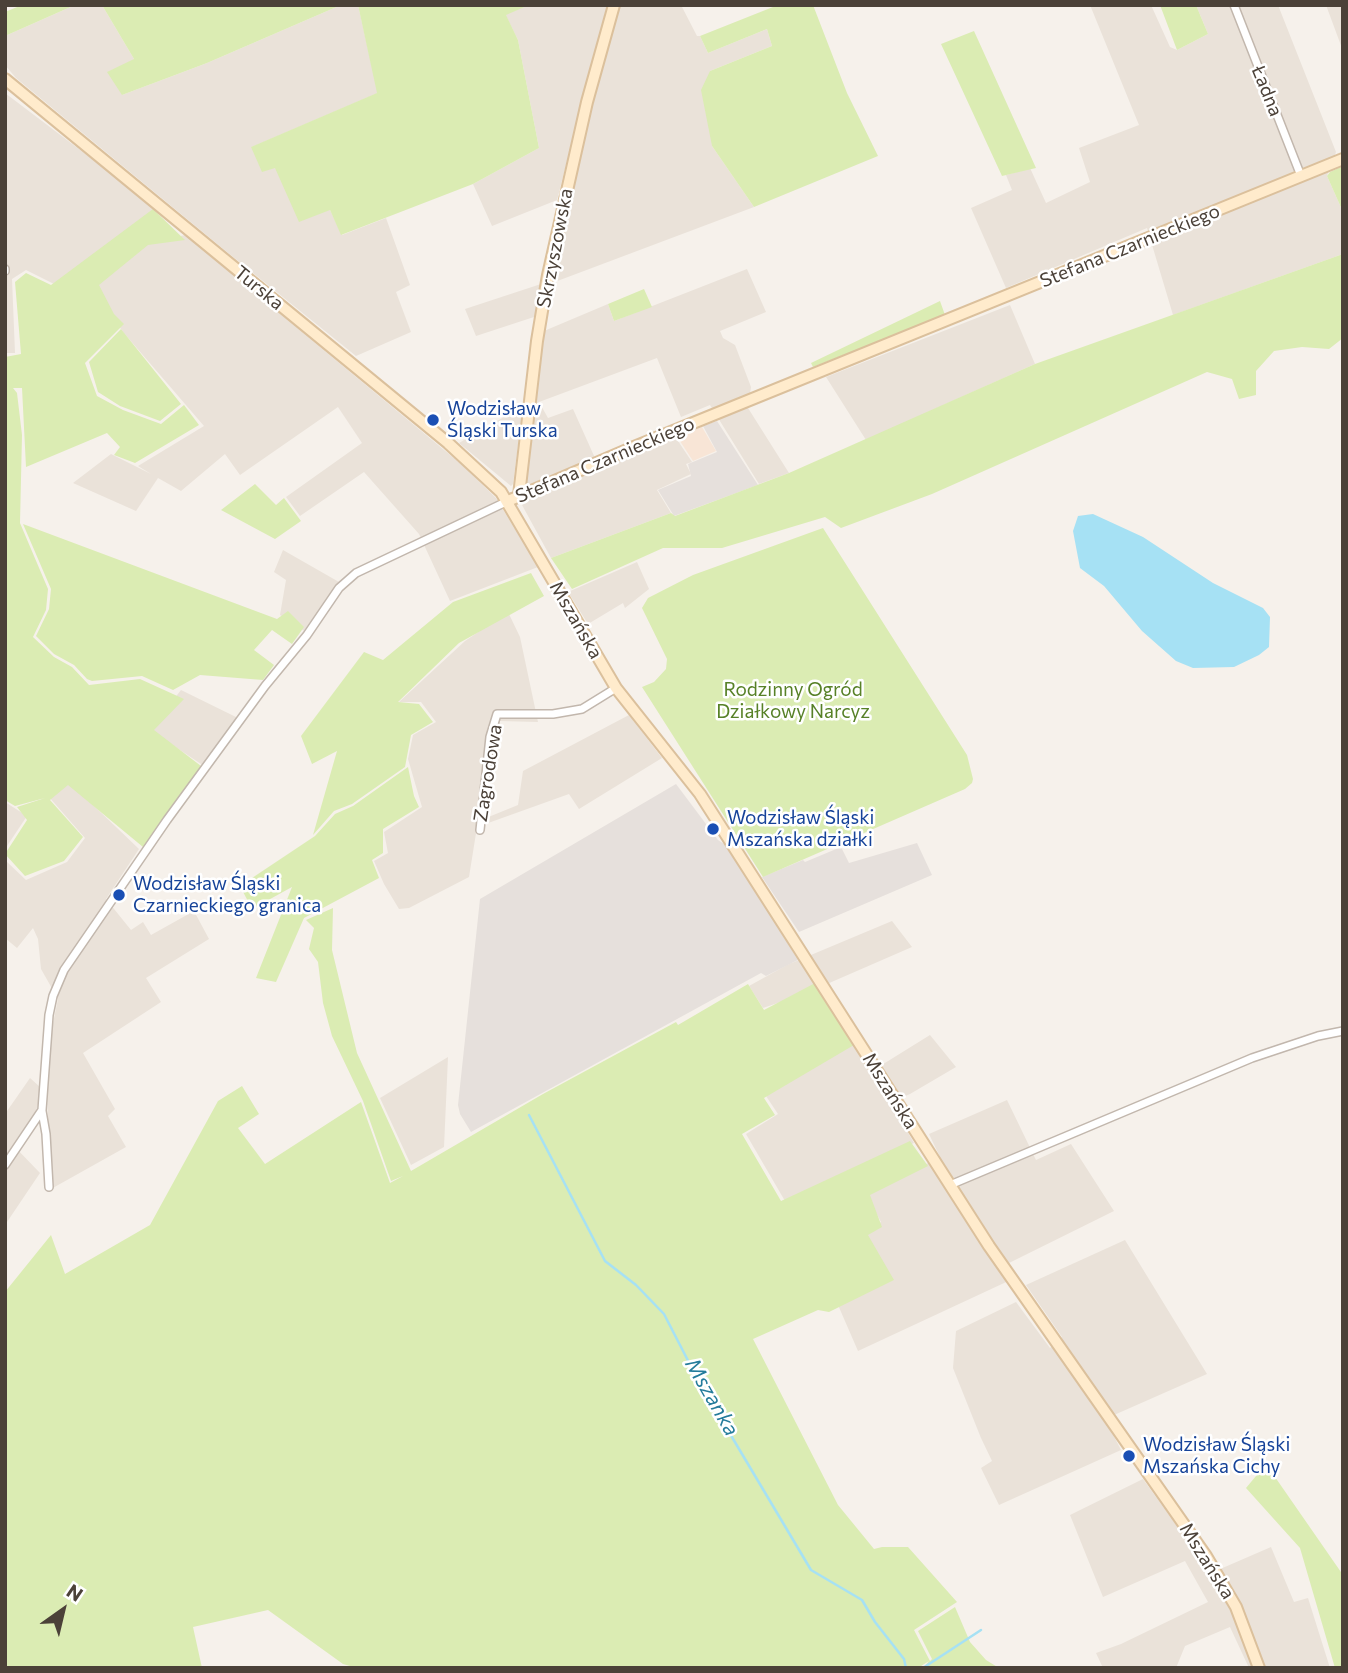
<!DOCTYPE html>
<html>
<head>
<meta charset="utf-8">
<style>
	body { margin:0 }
	#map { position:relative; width:1348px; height:1673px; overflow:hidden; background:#f6f1eb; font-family:Commissioner,sans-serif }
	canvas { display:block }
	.frame { position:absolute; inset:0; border:7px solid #4b4138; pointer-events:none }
	.north { position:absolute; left:28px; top:1575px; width:70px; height:70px; -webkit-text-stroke:5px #fff; paint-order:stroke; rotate:34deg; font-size:19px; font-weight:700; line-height:28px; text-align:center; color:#4b4138 }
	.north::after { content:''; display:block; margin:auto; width:24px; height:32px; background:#4b4138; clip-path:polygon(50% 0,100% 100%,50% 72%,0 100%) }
</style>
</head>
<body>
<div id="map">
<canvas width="1348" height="1673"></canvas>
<div class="frame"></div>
<div class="north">N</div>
</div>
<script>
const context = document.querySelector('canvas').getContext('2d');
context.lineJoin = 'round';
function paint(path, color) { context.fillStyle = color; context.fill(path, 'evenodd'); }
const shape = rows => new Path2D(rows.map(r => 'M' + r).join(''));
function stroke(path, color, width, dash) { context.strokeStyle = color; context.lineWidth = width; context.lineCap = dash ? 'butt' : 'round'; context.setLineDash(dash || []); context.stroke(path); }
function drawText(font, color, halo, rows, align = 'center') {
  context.font = font + ' Commissioner,sans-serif'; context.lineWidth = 5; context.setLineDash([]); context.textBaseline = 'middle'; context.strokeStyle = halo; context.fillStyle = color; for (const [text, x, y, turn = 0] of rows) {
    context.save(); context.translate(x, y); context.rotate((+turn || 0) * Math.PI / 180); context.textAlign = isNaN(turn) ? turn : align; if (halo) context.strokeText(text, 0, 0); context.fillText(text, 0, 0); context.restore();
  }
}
paint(shape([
	[75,5,102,5,134,59,122,95,207,63,341,5,358,5,378,93,252,147,330,210,342,235,386,218,410,285,396,292,411,332,356,356,227,252,16,78,5,65,5,36],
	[529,5,607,5,557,200,492,226,473,184,539,148,518,40,505,14],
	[619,5,681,5,697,36,700,36,708,53,767,29,772,46,710,71,712,146,754,207,552,283,574,177],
	[1090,5,1151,5,1170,47,1177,50,1208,34,1196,5,1278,5,1336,152,1327,176,1343,212,1343,254,1173,315,1147,228,1006,288,971,208,1012,190,1006,175,1030,168,1046,203,1090,182,1079,148,1139,125],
	[1326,5,1343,5,1343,51],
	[5,93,158,209,56,285,26,270,12,279,15,353,5,353],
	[185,235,461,464,496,498,538,567,450,601,419,534,364,472,300,516,286,497,362,443,338,407,240,475,225,454,181,491,158,478,136,511,73,483,111,454,151,474,138,466,204,426,123,332,93,287,142,245],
	[747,269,766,312,720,331,723,338,735,345,751,387,748,408,789,473,759,484,710,405,681,417,657,358,539,402,548,418,573,409,599,467,676,438,692,462,686,464,691,474,657,490,671,513,551,558,522,505,524,501,544,331,608,304,614,321],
	[541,284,537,316,476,336,465,309],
	[1010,305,1035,364,866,440,826,377],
	[523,406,513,484,511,486,459,443],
	[283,550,339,582,304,631,280,615,286,580,274,572],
	[637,562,649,589,625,608,623,603,588,624,568,592],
	[508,612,520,637,538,722,500,721,486,818,518,805,523,771,629,715,662,758,579,809,569,794,477,827,469,877,409,908,399,909,384,884,374,861,388,853,384,832,422,807,408,759,413,735,436,722,421,702,399,702,465,641],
	[181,690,238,718,204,766,150,730],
	[68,781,139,849,106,899,131,930,143,922,151,935,194,911,209,939,146,978,161,1002,83,1053,115,1109,108,1116,126,1147,51,1189,47,1096,52,1028,58,999,41,969,38,939,33,928,17,948,5,938,5,860,26,880,67,862,85,838,49,797],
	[5,802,27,816,5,849],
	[892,921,912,947,804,994,763,1008,749,986,787,965],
	[930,1035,956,1067,910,1094,890,1102,914,1143,785,1201,746,1134,778,1114,764,1093,852,1042,872,1071],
	[448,1057,444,1147,411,1165,380,1098],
	[30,1078,40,1087,38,1105,33,1119,13,1145,40,1173,5,1225,5,1114],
	[1007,1100,1036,1160,1071,1144,1114,1211,1009,1263,1017,1277,858,1351,838,1305,864,1232,881,1222,866,1194,940,1157,929,1134],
	[1125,1240,1207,1374,1105,1419,1121,1450,999,1505,981,1468,992,1461,981,1438,953,1368,956,1331,1016,1302,1050,1348,1062,1337,1026,1285],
	[1143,1479,1211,1573,1271,1547,1294,1602,1308,1598,1330,1668,1249,1668,1230,1627,1185,1646,1176,1668,1103,1668,1096,1653,1121,1644,1208,1602,1185,1561,1103,1597,1070,1515]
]), '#eae2d9');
paint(shape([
	[702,427,716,451,693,461,678,438]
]), '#f8e5d6');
paint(shape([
	[717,421,758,485,674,516,658,490,691,476,688,464,717,452,703,426],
	[676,784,718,840,727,846,798,960,766,976,761,973,471,1132,460,1114,458,1105,480,899],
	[917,843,932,875,799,932,762,877,803,860,805,862,841,847,849,863]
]), '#e6e0dc');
paint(shape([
	[22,5,75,5,5,36,5,12],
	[102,5,341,5,207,63,122,95,107,72,134,59],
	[358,5,529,5,506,15,518,40,539,148,473,184,341,235,330,210,299,222,275,168,262,172,251,147,377,93],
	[778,5,813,5,847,93,878,156,754,207,712,146,701,90,710,71,772,46,767,29,708,53,700,36],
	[1160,5,1196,5,1208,34,1177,50],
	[974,31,1036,168,1002,176,941,44],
	[1343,166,1343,212,1327,176,1330,172],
	[153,209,185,240,148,245,99,285,114,314,124,324,85,363,97,396,123,410,161,424,184,405,199,425,135,463,114,455,120,447,107,433,26,467,22,388,13,388,17,393,22,435,20,523,48,589,46,610,33,637,54,657,72,667,89,685,140,679,184,699,154,730,201,766,143,847,68,785,50,800,83,837,64,861,25,876,5,854,27,820,17,807,45,798,15,806,5,800,5,357,21,354,15,282,26,273,51,285],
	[1343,254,1343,338,1329,349,1302,347,1274,351,1256,371,1256,395,1239,399,1232,379,1207,372,932,494,841,528,825,517,722,548,663,548,572,589,551,558,671,513,675,516,789,473,1035,364],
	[644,289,652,307,614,321,608,304],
	[940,301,945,315,813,367,811,363],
	[121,329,181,404,160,421,120,406,98,392,89,362],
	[255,484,276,505,284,498,301,521,275,539,221,510],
	[23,524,277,619,288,611,304,627,292,644,272,630,254,650,274,665,263,680,200,675,173,690,142,676,92,681,87,679,74,665,54,654,36,636,49,609,51,589],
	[823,528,967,755,973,779,972,783,965,789,763,877,642,687,654,682,666,669,667,659,642,608,648,598,693,575],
	[531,573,544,596,459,643,398,702,419,704,433,722,411,735,405,767,352,804,334,811,313,835,337,751,312,764,301,736,364,652,383,660,453,602],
	[408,767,414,796,419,807,383,829,383,853,372,860,379,878,304,918,276,982,256,978,292,887,252,909,240,886,315,836,335,814,353,806],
	[333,908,332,950,357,1053,411,1171,543,1094,676,1022,678,1025,748,984,764,1010,817,982,854,1045,764,1098,775,1115,742,1134,781,1201,910,1141,928,1166,870,1195,882,1227,868,1235,894,1280,829,1312,818,1310,753,1339,838,1505,874,1549,882,1547,908,1547,957,1602,914,1630,930,1661,932,1659,918,1631,955,1607,970,1642,986,1660,999,1668,923,1668,929,1661,918,1668,357,1668,343,1664,268,1610,193,1627,202,1668,5,1668,5,1292,51,1235,65,1274,150,1225,218,1101,242,1086,259,1114,238,1128,265,1164,361,1102,390,1183,403,1176,391,1181,363,1101,332,1036,323,1003,318,962,309,949,314,928,306,920],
	[1266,1464,1343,1575,1343,1668,1335,1668,1300,1548,1246,1488]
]), '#dbecb3');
paint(shape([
	[1093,514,1143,537,1213,583,1263,608,1270,617,1269,647,1259,655,1234,667,1193,668,1176,661,1142,631,1104,586,1080,568,1073,531,1078,516]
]), '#a6e1f4');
stroke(shape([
	[529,1115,605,1261,636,1285,664,1314,698,1380,811,1570,862,1600,875,1622,904,1659,906,1668],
	[923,1668,981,1630]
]), '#a6e1f4', 2.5);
const street = shape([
	[1234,5,1301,176],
	[5,269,5,271],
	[480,830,490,737,497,714,553,714,582,709,616,688],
	[42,1111,46,1134,49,1187],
	[5,1165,42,1110,49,1015,53,996,64,970,167,820,265,686,307,635,339,588,356,573,508,501],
	[950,1185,1252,1058,1318,1036,1343,1031]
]);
const secondary = shape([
	[5,79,448,443,501,492,616,688,700,794,989,1246,1206,1556,1236,1607,1259,1668],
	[519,495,537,341,548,275,587,102,614,5],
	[508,501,634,447,1343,159]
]);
stroke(street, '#c2b7ad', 10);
stroke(secondary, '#dbc09c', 14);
stroke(street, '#fff', 7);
stroke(secondary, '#ffebcc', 10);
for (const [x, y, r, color] of [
	[433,420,7,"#1a4fb4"],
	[713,829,7,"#1a4fb4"],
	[119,895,7,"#1a4fb4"],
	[1129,1456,7,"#1a4fb4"]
]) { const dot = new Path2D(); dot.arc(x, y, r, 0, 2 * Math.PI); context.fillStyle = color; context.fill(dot); stroke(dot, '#fff', 2.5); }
drawText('19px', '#4b4138', '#fff', [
	["Ładna",1267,91,68],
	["Stefana Czarnieckiego",1130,246,-22],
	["Skrzyszowska",555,248,-79],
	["Turska",259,288,39],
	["Stefana Czarnieckiego",605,460,-23],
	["Mszańska",576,620,60],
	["Zagrodowa",488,773,-81],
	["Mszańska",890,1091,58],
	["Mszańska",1207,1561,58]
]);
drawText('19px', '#164399', '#fff', [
	["Wodzisław",447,409],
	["Śląski Turska",447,431],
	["Wodzisław Śląski",727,818],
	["Mszańska działki",727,840],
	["Wodzisław Śląski",133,884],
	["Czarnieckiego granica",133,906],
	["Wodzisław Śląski",1143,1445],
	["Mszańska Cichy",1143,1467]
], 'left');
drawText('19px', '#578127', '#fff', [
	["Rodzinny Ogród",793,690],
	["Działkowy Narcyz",793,712]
]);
drawText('italic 21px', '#257c9b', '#fff', [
	["Mszanka",712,1397,60]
]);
</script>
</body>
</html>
